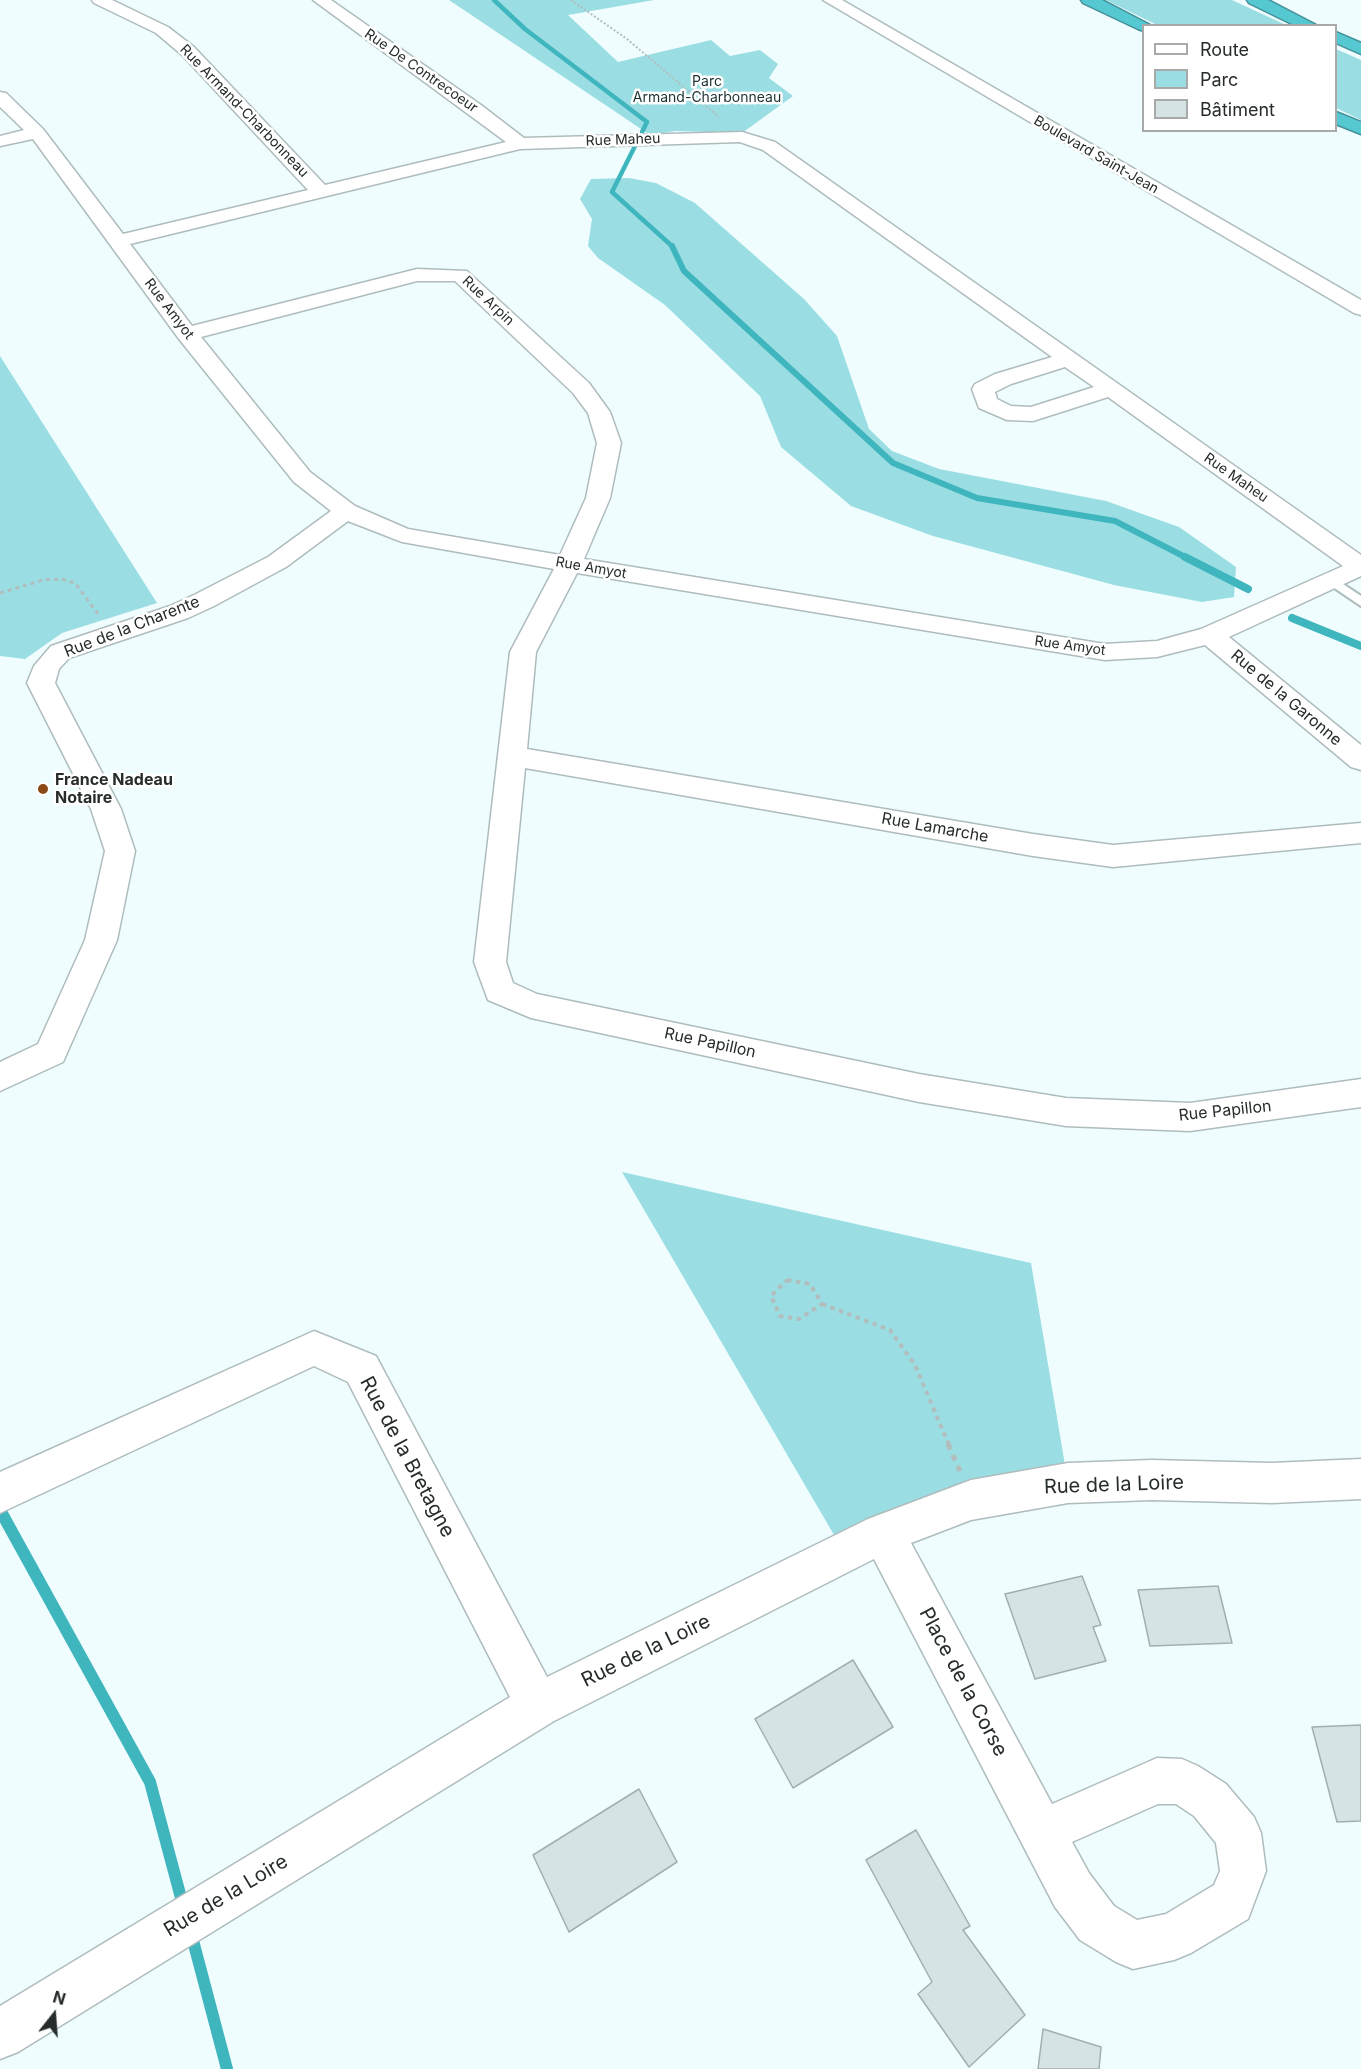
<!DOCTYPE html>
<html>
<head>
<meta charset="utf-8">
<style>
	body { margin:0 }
	#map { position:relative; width:1361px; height:2069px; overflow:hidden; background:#effdfe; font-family:Inter,sans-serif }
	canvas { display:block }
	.legend { position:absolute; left:1142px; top:24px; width:195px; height:108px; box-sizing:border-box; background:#fff; border:2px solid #a8aaaa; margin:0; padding:8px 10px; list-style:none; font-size:18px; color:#262b2b }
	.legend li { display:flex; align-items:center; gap:12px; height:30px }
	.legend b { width:30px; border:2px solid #a8aaaa }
	.north { position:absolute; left:24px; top:1985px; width:60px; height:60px; -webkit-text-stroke:4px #fff; paint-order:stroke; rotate:17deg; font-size:16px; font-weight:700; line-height:24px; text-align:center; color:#262b2b }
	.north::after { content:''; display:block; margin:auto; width:21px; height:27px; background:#262b2b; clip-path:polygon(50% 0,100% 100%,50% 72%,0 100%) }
</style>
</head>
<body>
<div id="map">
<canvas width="1361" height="2069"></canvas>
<ul class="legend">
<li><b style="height:8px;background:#fff"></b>Route</li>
<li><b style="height:16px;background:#9adee3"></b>Parc</li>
<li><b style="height:16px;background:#d6e3e4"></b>Bâtiment</li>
</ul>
<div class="north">N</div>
</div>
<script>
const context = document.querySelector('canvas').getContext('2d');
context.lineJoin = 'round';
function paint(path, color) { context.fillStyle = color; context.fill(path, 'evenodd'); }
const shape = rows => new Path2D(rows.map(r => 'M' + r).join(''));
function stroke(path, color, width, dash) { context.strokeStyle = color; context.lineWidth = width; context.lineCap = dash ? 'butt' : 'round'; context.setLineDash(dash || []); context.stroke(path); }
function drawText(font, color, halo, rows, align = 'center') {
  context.font = font + ' Inter,sans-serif'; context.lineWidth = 5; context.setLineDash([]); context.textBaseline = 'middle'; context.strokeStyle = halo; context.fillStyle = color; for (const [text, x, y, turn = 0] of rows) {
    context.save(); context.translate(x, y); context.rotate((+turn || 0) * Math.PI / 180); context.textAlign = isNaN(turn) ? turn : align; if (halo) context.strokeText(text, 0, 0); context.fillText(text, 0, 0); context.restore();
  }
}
paint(shape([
	[449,0,654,0,568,15,618,62,711,40,730,56,760,50,778,64,769,78,793,96,742,133,675,131,650,135],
	[1106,0,1232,0,1286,25,1157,25],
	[1336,49,1361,60,1361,120,1336,108],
	[629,178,656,183,695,203,804,299,837,336,869,429,892,451,939,469,1106,501,1179,527,1236,567,1234,597,1202,602,1114,585,933,536,851,506,781,447,760,396,665,305,598,258,588,246,592,219,580,199,591,179],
	[0,356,157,603,62,633,25,659,0,656],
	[622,1172,1031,1263,1068,1483,844,1552]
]), '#9adee3');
stroke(shape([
	[494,0,525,29,647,122,612,192,673,247]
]), '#3fb5be', 4.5);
stroke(shape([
	[672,246,684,271,893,463,977,498,1115,521,1187,558]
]), '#3fb5be', 6);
stroke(shape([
	[1185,557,1248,589],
	[1292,618,1361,646]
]), '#3fb5be', 8);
stroke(shape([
	[0,1510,150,1782,184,1909],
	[191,1933,227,2069]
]), '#3fb5be', 12);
const building = shape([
	[1082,1576,1101,1625,1093,1627,1106,1661,1035,1679,1005,1594,1082,1576],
	[1218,1586,1232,1643,1150,1646,1138,1590,1218,1586],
	[853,1660,893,1727,793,1788,755,1719,853,1660],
	[1361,1725,1361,1821,1337,1822,1312,1727,1361,1725],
	[639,1789,677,1862,569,1932,533,1855,639,1789],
	[916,1830,970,1926,963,1930,1025,2015,969,2067,918,1994,932,1982,866,1860,916,1830],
	[1043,2029,1101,2047,1099,2069,1038,2069,1043,2029]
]);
paint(building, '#d6e3e4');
stroke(building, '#a2afb0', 1.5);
const service = shape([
	[1331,576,1361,596,1361,606,1327,583,1325,580,1331,576]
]);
const minor = shape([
	[92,0,112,0,168,27,194,47,325,185,506,142,313,0,331,0,481,105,524,138,742,132,775,142,1361,555,1361,576,1229,637,1361,745,1361,770,1351,767,1205,645,1157,657,1105,660,577,573,536,652,527,749,1033,834,1113,845,1361,823,1361,843,1113,867,1033,856,525,768,506,962,513,983,537,994,919,1074,1066,1098,1190,1103,1361,1079,1361,1107,1190,1131,1066,1126,919,1102,531,1018,488,1000,474,962,510,652,554,569,402,542,348,521,286,567,214,606,188,618,69,658,59,669,55,683,121,809,135,851,117,940,63,1062,0,1091,0,1062,38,1044,85,940,105,851,91,809,27,683,34,666,51,646,170,606,196,594,268,557,331,511,294,482,179,339,33,139,0,146,0,136,24,130,0,107,0,92,6,93,43,129,123,234,308,190,182,55,156,33,94,3,92,0],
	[740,142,763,150,1052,357,995,374,975,384,972,389,979,408,1007,420,1033,421,1108,397,1343,566,1201,629,1157,641,1105,644,584,559,610,498,621,443,610,412,589,383,467,271,417,269,192,326,130,244,520,149,740,142],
	[417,281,455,281,573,393,588,413,597,443,586,498,560,555,408,529,355,506,310,472,201,337,417,281],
	[1065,367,1094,387,1031,407,1011,406,997,399,995,392,1011,384,1065,367],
	[314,1331,376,1356,547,1677,868,1519,971,1480,1068,1463,1152,1460,1272,1463,1361,1459,1361,1499,1272,1503,1152,1500,1068,1503,971,1520,911,1543,1052,1804,1157,1758,1182,1759,1198,1766,1226,1784,1254,1817,1261,1833,1266,1871,1248,1919,1191,1953,1174,1960,1133,1969,1116,1962,1080,1940,1055,1907,874,1559,554,1721,18,2052,0,2059,0,2006,510,1697,348,1382,314,1366,0,1513,0,1472,314,1331],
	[1158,1804,1176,1804,1194,1816,1216,1843,1220,1871,1214,1885,1166,1914,1137,1920,1114,1906,1089,1873,1072,1842,1158,1804]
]);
const tertiary = shape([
	[823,0,842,0,1361,300,1361,315,1354,313,823,0]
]);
const motorway = shape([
	[1081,0,1102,0,1152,26,1144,26,1144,31,1138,29,1083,3,1081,0],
	[1247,0,1268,0,1318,26,1296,26,1249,3,1247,0],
	[1336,32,1361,43,1361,54,1336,43,1336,32],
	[1336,112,1361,122,1361,134,1336,124,1336,112]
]);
stroke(service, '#afbcbd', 4);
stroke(minor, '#afbcbd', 3);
stroke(tertiary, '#afbcbd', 3);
stroke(motorway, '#459198', 3);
stroke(shape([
	[571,0,627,39,719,117]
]), '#b2bdbe', 2, [2, 2]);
stroke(shape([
	[0,593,43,580,61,579,75,583,98,614]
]), '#b2bdbe', 3, [4, 4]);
stroke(shape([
	[787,1280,810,1284,822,1304,799,1319,780,1316,771,1296,787,1280],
	[822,1304,890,1330,915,1365,949,1445]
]), '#b2bdbe', 4, [4.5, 4.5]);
stroke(shape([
	[948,1444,960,1471]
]), '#b2bdbe', 5, [6, 6]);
paint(service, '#fff');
paint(minor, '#fff');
paint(tertiary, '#fff');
paint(motorway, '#55c8d2');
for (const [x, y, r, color] of [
	[43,789,6,"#8b4917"]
]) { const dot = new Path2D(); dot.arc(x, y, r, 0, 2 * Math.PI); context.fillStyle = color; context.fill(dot); stroke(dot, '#fff', 2); }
drawText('14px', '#262b2b', '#fff', [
	["Rue De Contrecoeur",421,71,35],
	["Rue Armand-Charbonneau",244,111,46],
	["Rue Maheu",623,140,-2],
	["Boulevard Saint-Jean",1096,155,30],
	["Rue Arpin",488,301,43],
	["Rue Amyot",169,309,53],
	["Rue Maheu",1236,478,35],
	["Rue Amyot",591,568,10],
	["Rue Amyot",1070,646,8]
]);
drawText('14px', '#1c3133', '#fff', [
	["Parc",707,82],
	["Armand-Charbonneau",707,98]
]);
drawText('16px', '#262b2b', '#fff', [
	["Rue de la Charente",132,627,-21],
	["Rue de la Garonne",1286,698,40],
	["Rue Lamarche",935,828,10],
	["Rue Papillon",710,1043,12],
	["Rue Papillon",1225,1111,-6]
]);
drawText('bold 16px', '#262b2b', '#fff', [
	["France Nadeau",55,780],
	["Notaire",55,798]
], 'left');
drawText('20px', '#262b2b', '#fff', [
	["Rue de la Bretagne",407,1457,62],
	["Rue de la Loire",1114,1485,-2],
	["Rue de la Loire",646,1651,-26],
	["Place de la Corse",963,1682,62],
	["Rue de la Loire",226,1896,-31]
]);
</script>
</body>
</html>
